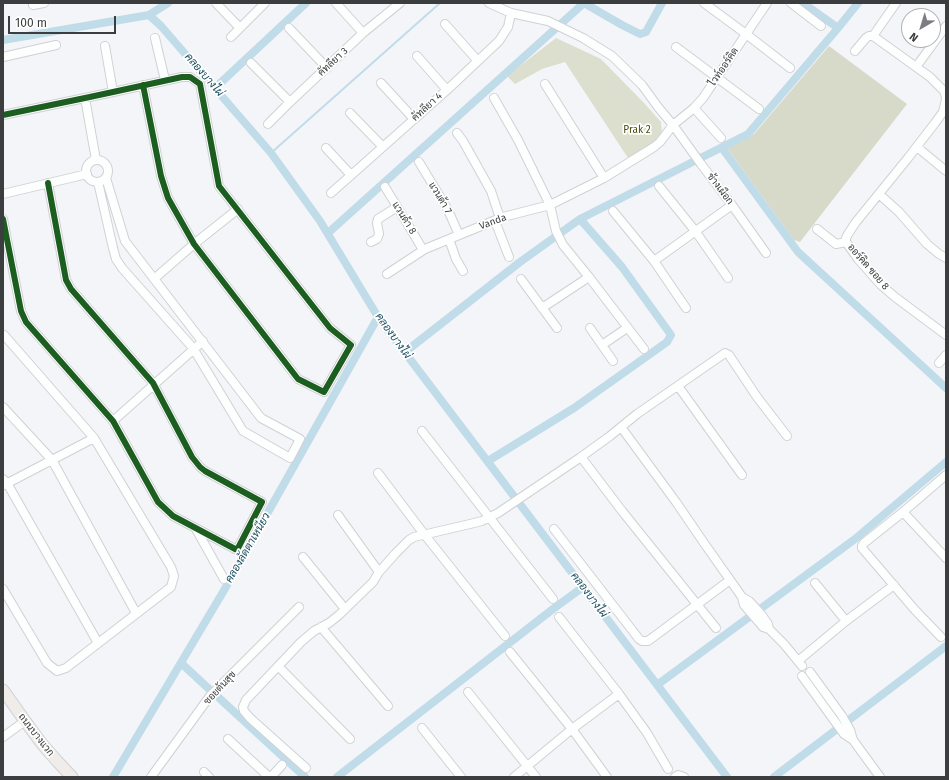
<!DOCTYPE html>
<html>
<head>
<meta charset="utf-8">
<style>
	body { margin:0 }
	#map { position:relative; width:949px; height:780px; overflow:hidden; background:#f4f5f9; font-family:"Fira Sans",sans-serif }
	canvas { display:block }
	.frame { position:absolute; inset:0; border:4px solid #3c3d3f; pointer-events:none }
	.north { position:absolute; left:901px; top:8px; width:40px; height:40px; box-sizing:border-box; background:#fff; border:1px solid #b1b1b2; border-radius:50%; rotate:218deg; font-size:11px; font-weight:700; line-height:16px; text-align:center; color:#3c3d3f }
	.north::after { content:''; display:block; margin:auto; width:14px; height:18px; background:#7c7d80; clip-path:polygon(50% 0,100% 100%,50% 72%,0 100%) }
	.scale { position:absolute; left:8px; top:16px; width:108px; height:18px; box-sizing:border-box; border:2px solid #3c3d3f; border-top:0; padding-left:5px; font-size:12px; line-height:14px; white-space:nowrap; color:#3c3d3f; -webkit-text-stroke:3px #fff; paint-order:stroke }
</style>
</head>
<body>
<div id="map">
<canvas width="949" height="780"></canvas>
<div class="frame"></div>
<div class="north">N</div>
<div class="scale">100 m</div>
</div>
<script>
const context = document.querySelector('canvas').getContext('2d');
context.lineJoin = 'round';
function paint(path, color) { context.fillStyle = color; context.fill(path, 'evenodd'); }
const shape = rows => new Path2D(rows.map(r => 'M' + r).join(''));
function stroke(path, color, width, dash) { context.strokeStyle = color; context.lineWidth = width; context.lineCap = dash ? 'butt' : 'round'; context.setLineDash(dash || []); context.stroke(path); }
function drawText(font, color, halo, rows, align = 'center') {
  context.font = font + ' "Fira Sans",Sarabun,sans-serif'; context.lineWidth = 3.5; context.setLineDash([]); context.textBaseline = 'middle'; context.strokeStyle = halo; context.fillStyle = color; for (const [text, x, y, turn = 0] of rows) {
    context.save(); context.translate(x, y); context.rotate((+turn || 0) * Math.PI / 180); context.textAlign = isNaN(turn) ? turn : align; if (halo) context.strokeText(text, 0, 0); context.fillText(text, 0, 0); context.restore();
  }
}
paint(shape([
	[556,38,601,59,644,103,661,122,662,135,651,150,630,161,565,62,542,69,515,84,507,76]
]), '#dcdece');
paint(shape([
	[829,46,907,104,800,242,794,240,727,148,754,134]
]), '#d8dac9');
stroke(shape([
	[271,153,440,3]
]), '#c0dce9', 2);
stroke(shape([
	[584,3,622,25,640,34,646,32,662,3],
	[803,3,838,28],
	[149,15,168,3],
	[3,40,149,15,161,26,271,153,320,221,378,317,727,777],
	[215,88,306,3],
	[722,148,798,252,946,388],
	[328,233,584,3],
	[405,352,520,262,580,219,748,134,838,28,858,3],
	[488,461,574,408,667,342,671,335,622,267,580,219],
	[181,663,209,689],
	[657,685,855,539,946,462],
	[218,697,305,777],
	[113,777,223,592,378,317],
	[337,777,553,609,583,587],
	[774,777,946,646]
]), '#c0dce9', 8);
const minor = shape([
	[216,3,240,28],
	[336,3,363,33],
	[489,3,511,13,548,21,583,38,612,56,642,85,658,107,673,125,701,164,732,205,766,253],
	[704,3,746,34,790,68],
	[791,3,821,26],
	[33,5,44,3],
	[445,24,477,60],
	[289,28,327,68],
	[873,36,896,3],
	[231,37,265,3],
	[155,38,165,80],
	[105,46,113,92],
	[676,47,759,109],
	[855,51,866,38,869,36,873,36,930,77,944,91,946,97],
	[417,56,447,90],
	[3,57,56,45],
	[251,63,290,102],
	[916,67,946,26],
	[381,83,414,119],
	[545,84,604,178],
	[85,98,96,160],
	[494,98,518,140,550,205,556,231,563,245,589,277,644,349],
	[946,99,943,112,935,123,908,158,856,222,848,234,846,238,846,242,858,259,881,285,895,297,946,335],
	[694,108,721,138],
	[350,113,383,147],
	[3,115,85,98,113,92,182,77,190,77,200,84,219,186,330,328,351,345,324,392,298,379,194,244,168,198,161,176,143,85],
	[268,124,290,102,363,33,400,3],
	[457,133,463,141,491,191,500,218],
	[917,147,946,171],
	[326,148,351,175],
	'86 171a11 11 0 1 1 22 0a11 11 0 1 1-22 0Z',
	[419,162,448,210,459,235],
	[98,182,113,248,116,259,122,268,193,348,243,431,290,458,300,439,261,418,125,241,106,178],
	[659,186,696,232,728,278],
	[385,187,410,228,423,250],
	[331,193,447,90,499,41,508,27,511,13],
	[3,194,87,174],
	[879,194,899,212,927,244,939,254,946,258],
	[613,211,654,261,686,308],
	[3,219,21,311,26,322,113,421,158,502,173,516,237,550,262,502,205,471,200,467,192,457,153,383,71,289,66,280,48,183],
	[495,221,509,257],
	[817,229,836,244,846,242],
	[449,239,456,259,463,271],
	[371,242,377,239,379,234,377,223,378,219,397,207],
	[654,261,732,205],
	[387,274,425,249,503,217,550,205,604,178,654,147,660,142,673,125,694,108,703,98,767,3],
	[154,279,194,244,238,209],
	[521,279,557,328],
	[542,308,589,277],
	[590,328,613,361],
	[3,335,4,335,94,438,171,567,174,576,171,587,66,668,57,671,47,663,3,589],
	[602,345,627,328],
	[939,363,946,355],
	[678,386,742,475],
	[3,407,52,460,136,613],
	[113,421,203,341],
	[621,427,676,502,704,543,742,597,744,605,763,627,769,629,784,644,802,666],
	[422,431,553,599],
	[581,457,622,511,716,628],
	[378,473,424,534,505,636],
	[3,479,7,483,98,643],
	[4,485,94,438],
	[903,512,946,558],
	[338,515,379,572],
	[196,529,224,579],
	[554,529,639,639,642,641,648,641,730,580],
	[303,557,345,609],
	[815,583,846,621],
	[742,597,749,601,761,614,768,624,769,629],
	[559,617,619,694,647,733,668,769],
	[321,627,388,706],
	[941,637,915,610,862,548,862,546,864,543,903,512,946,475],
	[510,652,572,729,607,777],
	[798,661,846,621,894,585],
	[278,666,350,739],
	[810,672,842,716,850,730,853,740,880,777],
	[802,676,844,734,853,740],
	[468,692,536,777],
	[422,728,461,777],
	[3,737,25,721],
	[228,739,269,777],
	[306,768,250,718,244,711,243,707,246,700,301,642,314,631,329,623,339,615,373,582,379,572,395,554,409,540,414,537,470,524,482,521,498,513,581,457,610,436,637,414,725,353,729,355,757,397,787,436],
	[204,772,209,777],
	[151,777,210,696,299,607],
	[271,777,282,765],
	[514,777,572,729,619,694],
	[675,777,678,775,684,777]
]);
const major = shape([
	[3,690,25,721,42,744,57,761,72,777]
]);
stroke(minor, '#d1d1d4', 10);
stroke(major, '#d0d0d2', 13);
stroke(minor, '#fdfefe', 8);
stroke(major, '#f0ece9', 11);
stroke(shape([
	[3,115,85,98,113,92,182,77,190,77,200,84,219,186,330,328,351,345,324,392,298,379,194,244,168,198,161,176,143,85],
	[3,219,21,311,26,322,113,421,158,502,173,516,237,550,262,502,205,471,200,467,192,457,153,383,71,289,66,280,48,183]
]), '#1b5e20', 6);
drawText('10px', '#3c3d3f', '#fff', [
	["คัทลียา 3",333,62,-43],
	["ไวท์ออร์คิด",724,67,-56],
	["คัทลียา 4",427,107,-42],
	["ช้างเผือก",720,189,53],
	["แวนด้า 7",440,198,59],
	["แวนด้า 8",404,218,58],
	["Vanda",493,222,-20],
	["ออร์คิด ซอย 8",868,267,49],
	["ซอยต้นสุข",220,688,-47],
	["ถนนบางแวก",36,735,52]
]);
drawText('10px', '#48490e', '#fff', [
	["Prak 2",637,130]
]);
drawText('italic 11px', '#1a4e60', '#fff', [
	["คลองบางไผ่",204,75,49],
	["คลองบางไผ่",393,336,54],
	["คลองลัดตาเหนียว",248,548,-60],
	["คลองบางไผ่",589,595,53]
]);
</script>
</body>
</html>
